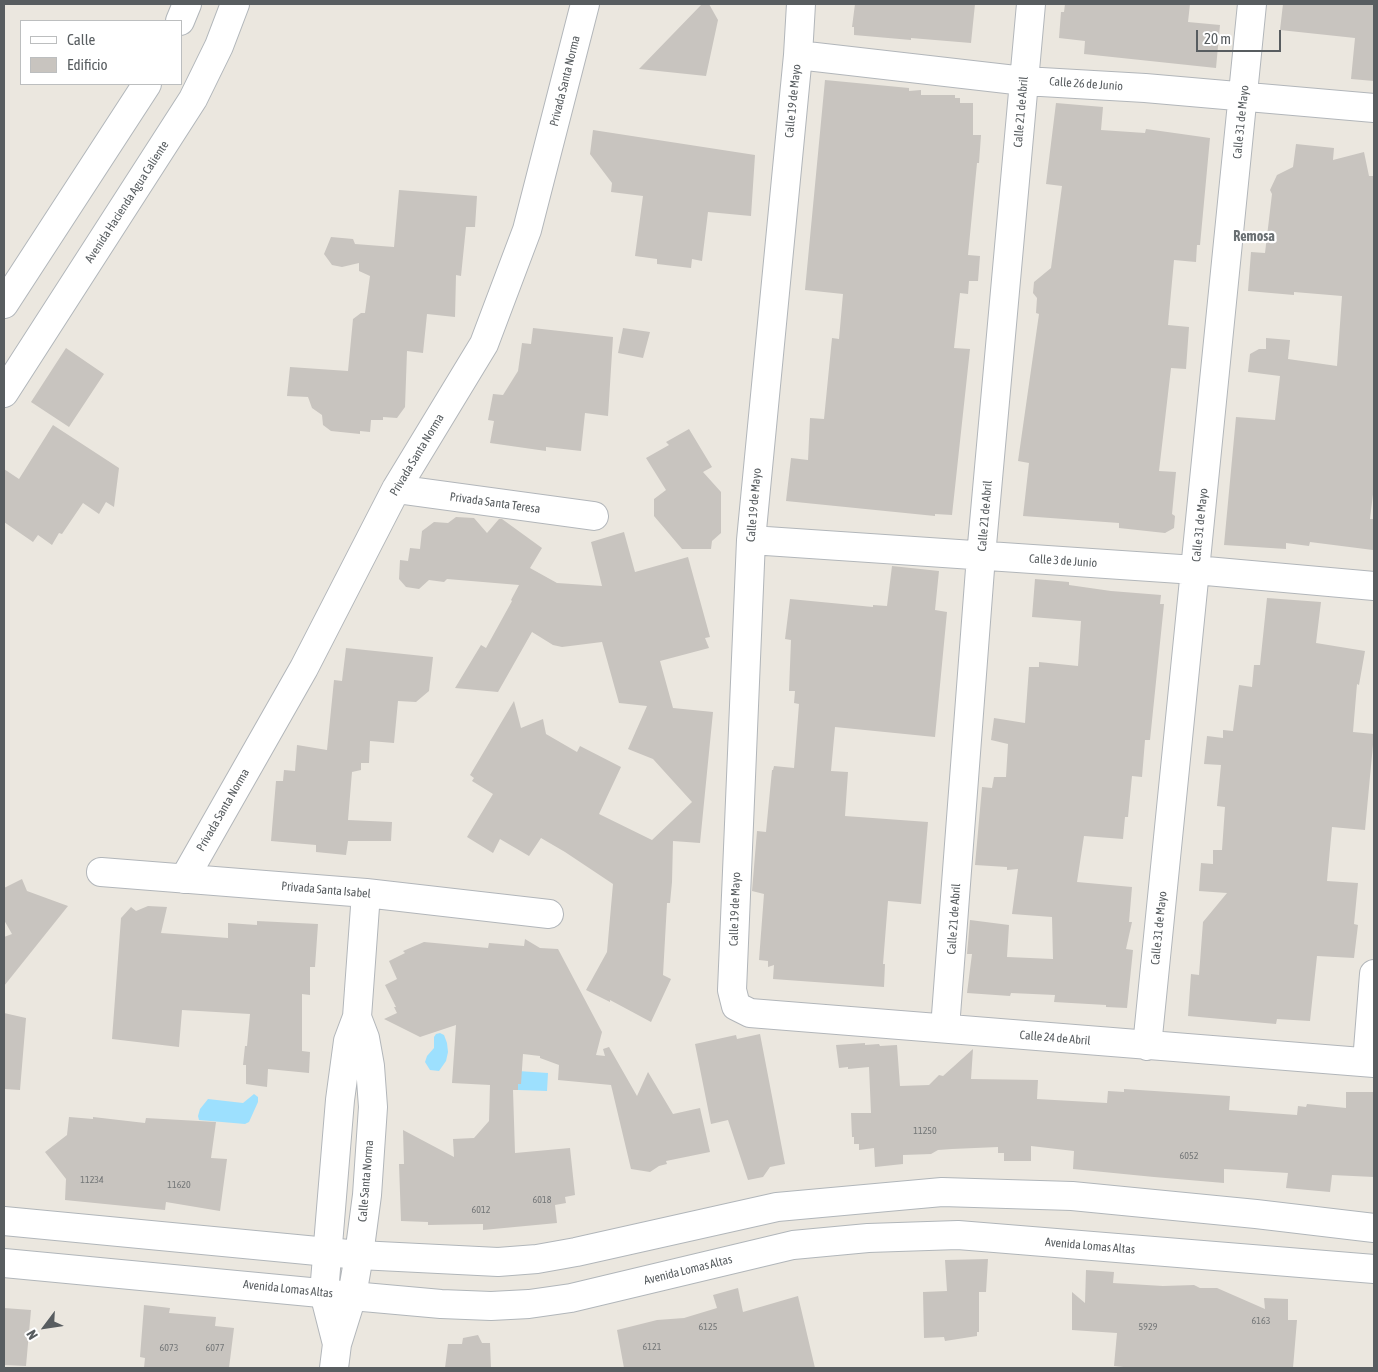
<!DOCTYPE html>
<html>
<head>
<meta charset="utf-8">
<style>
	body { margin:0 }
	#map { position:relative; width:1378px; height:1372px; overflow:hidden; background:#ebe7df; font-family:"Asap Condensed",sans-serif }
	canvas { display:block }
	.frame { position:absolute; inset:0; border:5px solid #585d60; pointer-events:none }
	.legend { position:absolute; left:20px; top:20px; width:162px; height:65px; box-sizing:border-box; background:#fff; border:1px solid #bcbebf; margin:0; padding:6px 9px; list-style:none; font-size:15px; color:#585d60 }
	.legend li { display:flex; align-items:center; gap:10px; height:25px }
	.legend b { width:25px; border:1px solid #bcbebf }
	.north { position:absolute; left:20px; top:1302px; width:50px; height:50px; -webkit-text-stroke:4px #fff; paint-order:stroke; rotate:239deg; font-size:14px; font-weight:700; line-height:20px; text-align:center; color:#585d60 }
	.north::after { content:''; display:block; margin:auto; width:18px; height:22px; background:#585d60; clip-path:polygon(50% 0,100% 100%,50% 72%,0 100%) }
	.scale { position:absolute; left:1196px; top:30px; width:85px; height:22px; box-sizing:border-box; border:2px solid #585d60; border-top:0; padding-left:6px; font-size:15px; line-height:18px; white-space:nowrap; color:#585d60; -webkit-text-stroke:4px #fff; paint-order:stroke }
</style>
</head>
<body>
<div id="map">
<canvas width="1378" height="1372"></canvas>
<div class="frame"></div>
<ul class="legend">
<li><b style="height:6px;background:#fff"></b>Calle</li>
<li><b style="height:14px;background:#c8c4bf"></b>Edificio</li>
</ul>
<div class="north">N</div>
<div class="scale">20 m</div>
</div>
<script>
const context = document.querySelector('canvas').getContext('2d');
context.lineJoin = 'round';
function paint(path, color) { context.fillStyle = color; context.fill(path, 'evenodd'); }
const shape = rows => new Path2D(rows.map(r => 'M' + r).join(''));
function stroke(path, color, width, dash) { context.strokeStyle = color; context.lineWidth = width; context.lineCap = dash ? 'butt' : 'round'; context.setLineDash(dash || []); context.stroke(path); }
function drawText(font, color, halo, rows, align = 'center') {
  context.font = font + ' "Asap Condensed",sans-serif'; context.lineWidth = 4.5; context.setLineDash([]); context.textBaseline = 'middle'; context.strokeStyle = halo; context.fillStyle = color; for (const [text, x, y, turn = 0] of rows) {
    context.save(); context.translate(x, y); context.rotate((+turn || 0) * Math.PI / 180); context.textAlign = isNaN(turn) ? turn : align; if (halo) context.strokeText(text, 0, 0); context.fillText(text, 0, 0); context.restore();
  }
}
paint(shape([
	[440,1033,444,1035,447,1043,448,1052,446,1061,439,1071,430,1070,425,1062,427,1056,434,1048,434,1037,436,1034],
	[518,1071,548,1073,547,1091,518,1090],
	[254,1094,258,1097,258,1102,249,1122,245,1124,199,1120,198,1116,200,1109,208,1099,243,1103]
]), '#9de0fe');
paint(shape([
	[702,4,709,4,718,20,706,76,639,69],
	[855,4,975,4,971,43,911,38,911,40,854,35,854,27,852,27],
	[1065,4,1190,4,1188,22,1220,25,1216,68,1084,54,1085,41,1059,38,1061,12,1064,12],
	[1283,4,1374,4,1374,81,1351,79,1355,38,1280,30],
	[825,80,909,88,909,91,921,90,921,95,955,95,955,98,960,98,960,103,973,103,973,135,981,135,979,163,977,163,968,255,980,256,978,281,969,281,968,294,960,293,954,348,970,349,952,515,935,514,935,516,786,501,791,458,808,460,810,418,824,419,832,338,839,339,843,294,805,290],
	[1056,103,1103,107,1101,130,1145,133,1146,129,1210,138,1200,245,1197,245,1196,262,1174,260,1168,325,1189,327,1186,369,1171,368,1159,471,1176,472,1172,514,1175,516,1174,528,1165,533,1119,528,1119,523,1023,516,1029,463,1018,461,1039,314,1036,313,1037,298,1033,293,1034,282,1051,268,1062,186,1046,184],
	[593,130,755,155,751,216,708,212,702,261,692,259,691,268,657,264,657,259,635,256,643,196,611,192,612,183,590,154],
	[1296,144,1334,148,1333,160,1364,152,1369,176,1374,176,1374,486,1370,519,1374,519,1373,550,1310,542,1309,546,1286,543,1286,549,1224,545,1236,417,1275,420,1280,376,1248,372,1250,354,1259,349,1266,349,1266,338,1290,340,1288,359,1337,366,1342,296,1294,292,1294,295,1248,291,1251,252,1265,253,1272,194,1270,190,1277,175,1293,167],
	[399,190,477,196,475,227,466,227,461,276,456,275,455,317,427,314,423,353,407,351,405,407,397,418,383,417,383,420,371,420,370,432,360,431,360,434,331,431,323,425,322,415,312,408,308,397,287,396,290,367,348,371,353,319,361,313,365,313,370,276,359,271,359,263,342,267,332,265,324,254,331,237,353,239,355,244,394,247],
	[533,328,613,337,608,416,585,413,581,451,546,447,546,451,490,443,494,421,488,420,493,394,503,395,518,371,522,343,531,344],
	[623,328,650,332,643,358,618,353],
	[66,348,104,374,69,427,31,402],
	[53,425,119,468,114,507,106,502,99,514,83,503,62,534,59,533,52,545,38,535,33,542,4,522,4,469,19,479],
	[689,429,712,467,703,472,721,492,721,533,712,541,711,549,682,549,654,516,654,499,666,490,646,458,669,445,666,442],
	[456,517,474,518,487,533,499,519,502,519,542,548,530,568,557,583,602,586,591,542,624,532,635,572,688,557,710,637,705,638,709,648,660,661,673,708,713,712,700,843,673,841,672,882,670,903,667,903,663,975,671,979,651,1022,610,1000,610,1002,586,990,607,952,613,884,565,852,541,838,529,856,500,839,493,853,467,837,493,794,472,781,474,778,470,775,514,701,521,728,543,719,546,734,577,752,580,746,621,767,599,814,652,840,692,802,653,759,628,749,647,706,619,703,602,642,562,647,553,645,532,632,498,692,455,688,481,645,486,648,512,601,511,600,519,585,447,579,444,582,429,580,419,589,406,587,399,579,400,560,408,561,410,548,420,549,422,531,434,522,448,523],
	[892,566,939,571,935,610,947,612,935,737,835,727,831,771,848,772,845,816,928,822,921,904,888,901,883,964,885,964,884,987,773,979,774,965,768,967,768,961,759,960,764,894,752,891,757,831,766,832,772,770,773,770,774,766,794,768,799,704,794,703,795,691,789,691,791,640,785,639,790,599,873,607,873,605,887,606],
	[1035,579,1069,582,1069,585,1111,591,1161,595,1160,604,1164,604,1150,740,1145,740,1142,777,1132,776,1128,817,1125,817,1123,839,1084,836,1077,882,1132,887,1129,922,1132,922,1126,949,1133,950,1127,1008,1106,1007,1106,1005,1054,1002,1055,995,1011,993,1010,996,967,993,972,954,967,954,970,920,1009,925,1007,957,1053,959,1052,917,1012,914,1018,869,1007,870,1007,867,975,865,982,787,992,788,994,777,1006,777,1008,744,991,740,994,718,1025,723,1029,667,1039,667,1039,662,1078,666,1081,621,1032,617],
	[1267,598,1321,602,1316,643,1365,651,1359,685,1357,684,1353,732,1374,734,1365,830,1332,827,1327,881,1358,883,1354,924,1358,925,1354,958,1317,956,1310,1021,1277,1019,1276,1024,1188,1016,1191,974,1199,975,1203,922,1227,893,1199,891,1201,863,1213,864,1213,850,1222,850,1225,807,1217,806,1221,765,1204,764,1207,736,1223,738,1223,730,1233,731,1239,685,1252,687,1254,665,1260,665],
	[346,648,433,657,429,691,416,702,398,701,394,743,370,741,369,763,361,763,361,770,352,772,348,820,392,822,391,841,348,841,346,855,316,852,316,845,271,841,276,781,283,781,284,770,295,771,297,745,327,750,334,680,342,681],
	[22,879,27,891,68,906,4,986,4,937,12,934,4,920,4,888],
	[148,906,167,907,161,933,228,938,228,923,257,925,257,921,318,924,315,967,310,967,310,995,302,994,302,1051,310,1052,309,1073,268,1069,267,1087,246,1084,246,1065,243,1065,245,1046,247,1046,250,1014,182,1010,179,1047,112,1039,121,918,131,907,136,911],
	[525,939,540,948,558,949,602,1032,596,1055,605,1056,603,1049,609,1047,637,1096,648,1072,673,1114,700,1108,710,1152,666,1161,667,1164,659,1166,650,1172,631,1169,611,1085,558,1080,559,1065,540,1058,540,1056,523,1054,521,1084,518,1084,518,1090,513,1090,515,1153,570,1148,575,1195,565,1197,566,1203,555,1205,557,1223,483,1230,483,1224,428,1225,428,1222,401,1221,399,1164,404,1164,403,1130,454,1157,453,1139,474,1138,489,1121,490,1085,452,1083,456,1025,420,1037,384,1019,397,1013,394,1007,396,1007,385,985,397,979,389,961,405,953,403,951,424,942,488,948,489,943,524,946],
	[4,1013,26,1018,20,1090,4,1089],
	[760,1034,785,1164,770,1167,763,1177,748,1180,728,1120,711,1124,695,1044,736,1035,737,1039],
	[865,1043,865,1045,879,1044,880,1046,897,1045,900,1086,929,1085,939,1075,943,1076,973,1049,971,1079,1038,1080,1037,1099,1107,1103,1108,1091,1124,1092,1124,1089,1230,1096,1229,1110,1297,1115,1298,1106,1306,1107,1307,1104,1346,1108,1346,1092,1374,1092,1374,1177,1332,1175,1330,1192,1286,1188,1288,1173,1224,1169,1224,1183,1154,1177,1073,1169,1074,1151,1031,1146,1031,1161,1004,1161,1004,1153,998,1153,998,1147,952,1149,938,1150,931,1154,903,1155,903,1164,875,1167,874,1148,859,1150,859,1144,854,1144,854,1137,852,1137,851,1113,871,1113,869,1067,848,1069,848,1067,839,1068,836,1045],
	[69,1117,93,1119,93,1117,145,1123,146,1118,216,1122,211,1158,227,1159,220,1211,166,1202,165,1210,65,1200,66,1179,45,1152,67,1135],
	[988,1259,986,1292,979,1292,979,1332,977,1332,977,1336,945,1341,944,1337,924,1338,923,1292,947,1291,945,1260],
	[1086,1270,1114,1272,1113,1283,1163,1286,1194,1285,1200,1288,1217,1288,1265,1309,1264,1298,1288,1299,1288,1320,1297,1320,1293,1368,1133,1368,1114,1366,1117,1333,1072,1330,1072,1292,1085,1303],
	[738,1288,743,1312,798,1296,815,1368,624,1368,617,1330,657,1320,684,1318,717,1308,713,1295],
	[144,1305,170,1308,169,1313,216,1317,215,1326,234,1328,229,1368,144,1368,145,1358,140,1357],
	[4,1308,31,1310,26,1366,4,1365],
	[478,1335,482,1343,490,1343,491,1368,445,1368,448,1344,462,1344,463,1338]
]), '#c8c4bf');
const street = shape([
	[801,4,798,55,751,540,732,990,736,1006,750,1013,1374,1063],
	[798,55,1024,81,1145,88,1374,108],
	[396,489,594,516],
	[751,540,1195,570,1374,586],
	[101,872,366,893,549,914],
	[184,879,304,668,396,489,484,344,527,230,585,4],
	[945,1028,981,556,1031,4],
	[1147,1046,1252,4],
	[1367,1062,1374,974],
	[337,1344,324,1293,340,1100,348,1041,357,1017,366,893],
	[334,1368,337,1344,352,1296,359,1255,367,1195,373,1107,370,1066,365,1038,357,1017]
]);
const secondary = shape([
	[180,21,187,4],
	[4,304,147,84],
	[4,393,193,99,219,46,235,4],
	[4,1221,359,1255,498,1262,537,1259,576,1252,777,1207,942,1192,1072,1196,1256,1214,1374,1228],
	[4,1263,352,1296,441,1304,491,1306,529,1304,571,1298,793,1245,868,1238,958,1235,1374,1269]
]);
stroke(street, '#b2b6ba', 30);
stroke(secondary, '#b1b6ba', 30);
stroke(street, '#fff', 28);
stroke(secondary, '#fff', 28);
drawText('10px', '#747778', null, [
	["11250",925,1131],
	["6052",1189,1156],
	["11234",92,1180],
	["11620",179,1185],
	["6018",542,1200],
	["6012",481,1210],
	["6163",1261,1321],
	["6125",708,1327],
	["5929",1148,1327],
	["6121",652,1347],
	["6073",169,1348],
	["6077",215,1348]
]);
drawText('12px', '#585d60', '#fff', [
	["Privada Santa Norma",565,81,-76],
	["Calle 26 de Junio",1086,84,4],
	["Calle 19 de Mayo",793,101,-84],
	["Calle 21 de Abril",1021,112,-85],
	["Calle 31 de Mayo",1241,122,-84],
	["Avenida Hacienda Agua Caliente",127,202,-57],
	["Privada Santa Norma",417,455,-59],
	["Privada Santa Teresa",495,503,8],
	["Calle 19 de Mayo",754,505,-85],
	["Calle 21 de Abril",985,516,-85],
	["Calle 31 de Mayo",1200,525,-84],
	["Calle 3 de Junio",1063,561,4],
	["Privada Santa Norma",223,810,-60],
	["Privada Santa Isabel",326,890,5],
	["Calle 19 de Mayo",735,909,-88],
	["Calle 21 de Abril",954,919,-86],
	["Calle 31 de Mayo",1159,928,-84],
	["Calle 24 de Abril",1055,1038,5],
	["Calle Santa Norma",366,1181,-85],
	["Avenida Lomas Altas",1090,1246,5],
	["Avenida Lomas Altas",688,1270,-14],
	["Avenida Lomas Altas",288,1289,6]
]);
drawText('bold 14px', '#696f72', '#fff', [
	["Remosa",1254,237]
]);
</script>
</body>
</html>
